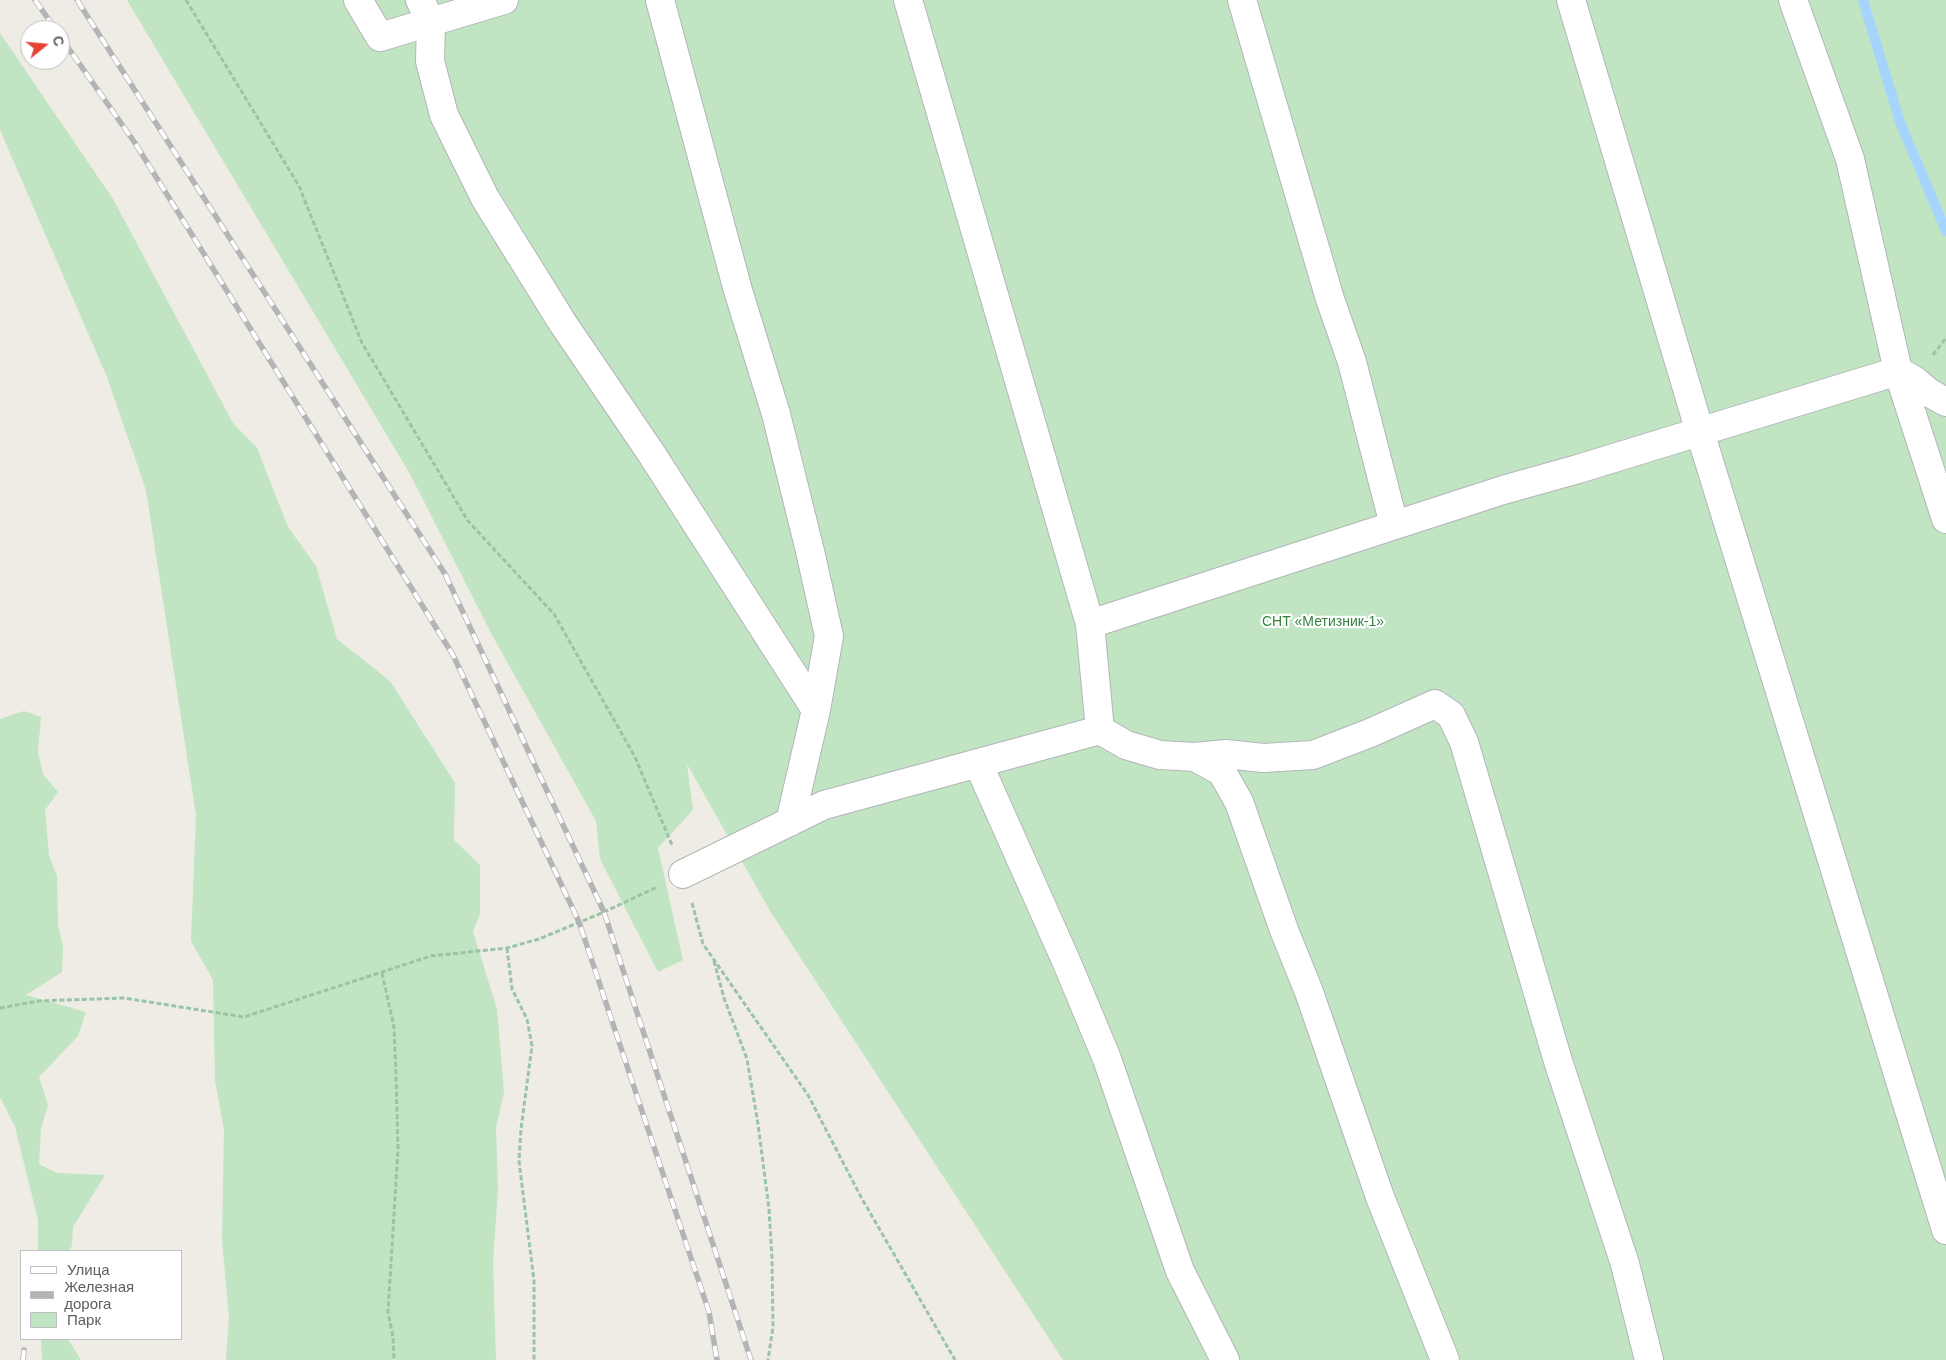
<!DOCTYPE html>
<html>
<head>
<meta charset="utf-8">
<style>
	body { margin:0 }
	#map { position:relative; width:1946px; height:1360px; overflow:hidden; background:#eeece4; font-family:Arial,sans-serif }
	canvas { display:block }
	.legend { position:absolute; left:20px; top:1250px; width:162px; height:90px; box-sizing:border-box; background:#fff; border:1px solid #bebfc1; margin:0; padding:6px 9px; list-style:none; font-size:15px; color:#5c6064 }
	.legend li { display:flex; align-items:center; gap:10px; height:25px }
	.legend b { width:25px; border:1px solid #bebfc1 }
	.north { position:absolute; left:20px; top:20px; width:50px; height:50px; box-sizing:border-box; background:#fff; border:1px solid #bebfc1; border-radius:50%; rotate:73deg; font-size:14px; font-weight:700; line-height:20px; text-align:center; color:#5c6064 }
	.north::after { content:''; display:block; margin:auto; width:18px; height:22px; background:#e64533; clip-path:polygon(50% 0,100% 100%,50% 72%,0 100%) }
</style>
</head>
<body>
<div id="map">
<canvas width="1946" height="1360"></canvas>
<ul class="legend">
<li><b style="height:6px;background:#fff"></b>Улица</li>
<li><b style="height:6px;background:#b3b4b4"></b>Железная дорога</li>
<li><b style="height:14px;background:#c1e5c2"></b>Парк</li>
</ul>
<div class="north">С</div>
</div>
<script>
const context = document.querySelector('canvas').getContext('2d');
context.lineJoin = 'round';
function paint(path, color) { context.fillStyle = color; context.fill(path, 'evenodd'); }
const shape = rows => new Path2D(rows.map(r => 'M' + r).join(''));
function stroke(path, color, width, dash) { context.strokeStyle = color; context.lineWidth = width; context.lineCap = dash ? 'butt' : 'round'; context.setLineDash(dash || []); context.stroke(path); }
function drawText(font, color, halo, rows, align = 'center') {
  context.font = font + ' Arial,sans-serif'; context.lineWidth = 4.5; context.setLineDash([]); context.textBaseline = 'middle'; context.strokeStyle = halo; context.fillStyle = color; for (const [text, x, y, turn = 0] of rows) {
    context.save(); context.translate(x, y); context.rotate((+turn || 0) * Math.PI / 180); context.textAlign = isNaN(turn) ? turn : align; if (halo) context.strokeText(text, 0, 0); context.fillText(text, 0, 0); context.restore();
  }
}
paint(shape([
	[127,0,1946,0,1946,1360,1063,1360,770,911,687,764,693,810,658,848,683,960,658,972,600,859,596,821,492,635,410,474],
	[0,33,113,199,233,423,257,448,288,527,316,566,337,639,390,681,455,783,454,840,480,865,480,914,473,931,497,1009,504,1092,496,1128,498,1189,493,1261,496,1360,226,1360,229,1317,222,1240,224,1130,215,1081,213,980,191,941,196,815,146,490,107,377,0,130],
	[24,711,41,717,38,752,43,774,58,792,45,810,49,856,57,876,58,925,63,946,62,972,26,995,86,1012,78,1036,39,1077,48,1105,41,1129,39,1164,57,1173,105,1175,73,1227,72,1246,68,1251,38,1251,38,1220,15,1127,0,1097,0,719],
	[41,1339,68,1339,81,1360,42,1360]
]), '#c1e5c2');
stroke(shape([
	[1863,0,1900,122,1946,231]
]), '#a5d5fd', 10);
const minor = shape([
	[358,0,380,37,504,0],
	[420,0,431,22,430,61,444,115,485,198,562,322,651,453,816,710],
	[660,0,737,287,776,414,810,551,829,636,816,710,790,822],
	[1242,0,1330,299,1352,362,1394,525],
	[1571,0,1700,432,1946,1230],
	[1793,0,1850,159,1898,371,1946,519],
	[1090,624,1503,490,1578,469,1898,371,1914,380,1928,392,1946,402],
	[1100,730,1126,745,1160,755,1195,757,1226,754,1263,758,1313,755,1370,733,1435,704,1451,715,1464,742,1558,1061,1625,1264,1649,1360],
	[1195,757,1222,772,1239,802,1284,930,1309,992,1380,1197,1445,1360],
	[978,763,1067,963,1107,1059,1180,1271,1225,1360],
	[683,874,824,805,1100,730,1090,624,908,0]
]);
stroke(minor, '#b2b5b9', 30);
stroke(shape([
	[186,0,299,186,362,343,468,521,554,614,635,757,672,845],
	[1933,355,1946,338],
	[692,903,703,944,808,1095,861,1197,955,1360],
	[507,948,512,989,527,1019,532,1046,521,1129,519,1161,534,1281,534,1360],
	[714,961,724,998,747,1059,758,1124,769,1209,772,1258,773,1327,768,1360],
	[382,973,394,1027,396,1076,398,1149,388,1312,393,1337,394,1360],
	[0,1008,39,1001,124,998,244,1017,431,956,507,948,539,939,604,912,657,887]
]), '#99c4a6', 3, [5, 2.5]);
stroke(minor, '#fff', 28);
const rail = shape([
	[35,0,56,30],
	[77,0,445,574,604,912,751,1360],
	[60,36,135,143,453,655,579,922,709,1312,717,1360],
	[23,1360,24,1350]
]);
stroke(rail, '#b3b4b4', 5.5);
stroke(rail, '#fff', 4, [11]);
drawText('14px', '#36823c', '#fff', [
	["СНТ «Метизник-1»",1323,622]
]);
</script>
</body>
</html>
